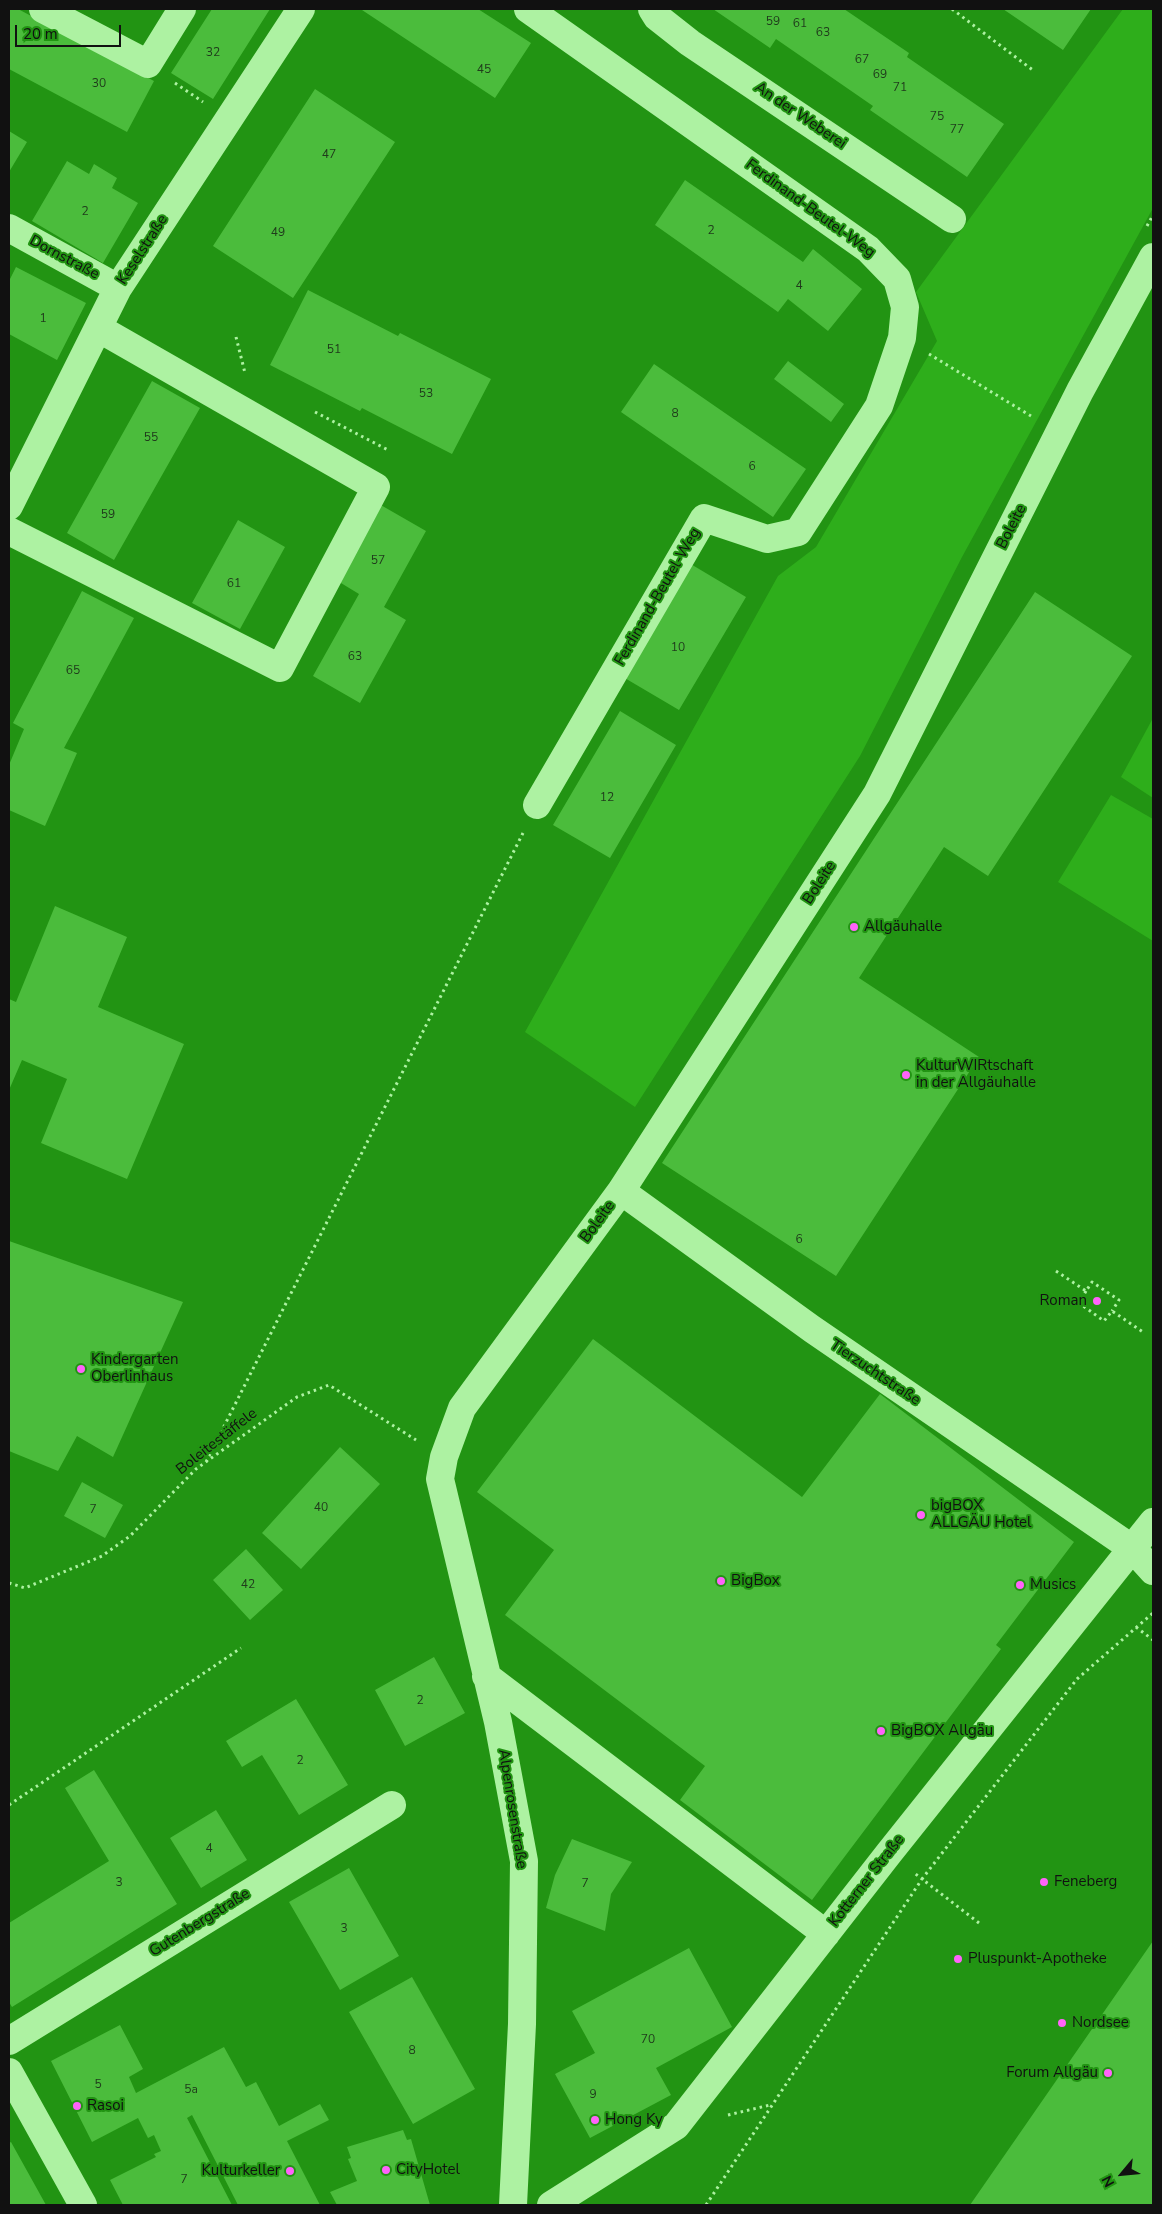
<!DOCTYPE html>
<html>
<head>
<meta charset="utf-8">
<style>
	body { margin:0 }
	#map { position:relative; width:1162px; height:2214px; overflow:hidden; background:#229413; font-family:"Nunito Sans",sans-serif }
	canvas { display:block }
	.frame { position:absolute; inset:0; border:10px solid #111; pointer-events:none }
	.north { position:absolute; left:1097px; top:2149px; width:50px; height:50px; -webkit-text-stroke:4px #229413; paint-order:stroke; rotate:242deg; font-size:14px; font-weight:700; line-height:20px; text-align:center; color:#111 }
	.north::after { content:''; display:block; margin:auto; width:18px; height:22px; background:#111; clip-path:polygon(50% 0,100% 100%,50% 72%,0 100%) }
	.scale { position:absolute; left:15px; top:25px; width:106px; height:22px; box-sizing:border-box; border:2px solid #111; border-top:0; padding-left:6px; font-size:15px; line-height:18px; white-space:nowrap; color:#111; -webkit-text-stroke:4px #229413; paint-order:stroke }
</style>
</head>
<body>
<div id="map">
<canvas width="1162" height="2214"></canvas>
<div class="frame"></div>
<div class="north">N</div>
<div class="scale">20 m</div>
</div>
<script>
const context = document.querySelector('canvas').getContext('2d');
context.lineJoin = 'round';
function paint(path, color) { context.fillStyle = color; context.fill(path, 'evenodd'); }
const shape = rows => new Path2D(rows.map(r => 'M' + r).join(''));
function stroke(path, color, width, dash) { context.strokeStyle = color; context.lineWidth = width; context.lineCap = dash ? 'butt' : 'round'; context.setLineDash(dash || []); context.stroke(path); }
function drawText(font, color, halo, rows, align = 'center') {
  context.font = font + ' "Nunito Sans",sans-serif'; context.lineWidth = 4; context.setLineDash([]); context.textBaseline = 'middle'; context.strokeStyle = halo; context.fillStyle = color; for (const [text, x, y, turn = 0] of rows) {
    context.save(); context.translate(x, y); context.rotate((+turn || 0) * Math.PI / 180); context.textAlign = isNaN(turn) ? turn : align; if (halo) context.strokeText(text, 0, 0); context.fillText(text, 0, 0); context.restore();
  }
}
paint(shape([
	[1123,9,1153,9,1153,208,962,557,860,756,635,1107,525,1032,778,576,816,547,937,341,916,292],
	[1153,718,1153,798,1121,777],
	[1111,795,1153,819,1153,941,1058,882]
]), '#2eae1b');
paint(shape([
	[9,9,18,9,154,81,127,132,9,69],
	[212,9,270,9,213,99,171,73],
	[363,9,478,9,531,43,495,98,362,10],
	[713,9,844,9,909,53,907,57,1004,124,967,177,870,110,873,106,776,39,770,48],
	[1003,9,1091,9,1063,50],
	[315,89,395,142,293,298,213,246],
	[9,131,27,142,9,172],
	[67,161,89,174,94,164,117,178,112,188,138,203,103,263,32,221],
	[685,180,803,262,813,249,862,289,828,331,788,299,778,312,655,225],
	[16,267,86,303,57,360,9,334,9,281],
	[308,290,398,336,400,333,491,379,452,454,362,408,360,411,270,365],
	[788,361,844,404,831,422,774,379],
	[654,364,806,469,773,517,621,412],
	[152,381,200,408,114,560,67,533],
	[379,504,426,531,384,607,406,620,360,703,313,676,359,594,336,580],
	[238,520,285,547,240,629,192,603],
	[689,563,746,597,679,710,623,677],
	[82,591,134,618,64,748,77,753,45,826,9,810,9,765,24,729,13,723],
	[1035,592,1132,656,988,876,944,847,859,978,979,1057,836,1276,662,1163],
	[620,711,676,745,610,858,553,825],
	[55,906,127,937,98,1007,184,1044,127,1179,41,1143,67,1079,22,1060,9,1090,9,999,16,1002],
	[9,1241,183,1302,113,1457,77,1436,58,1471,9,1451],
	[593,1339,802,1497,880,1394,1074,1542,996,1645,1001,1649,812,1900,680,1800,705,1766,505,1615,554,1550,477,1492],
	[340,1447,380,1484,301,1569,262,1533],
	[82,1482,123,1505,105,1538,64,1516],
	[246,1549,283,1590,250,1620,213,1580],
	[434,1657,465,1713,405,1746,375,1690],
	[296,1699,348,1785,299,1815,262,1755,242,1767,226,1741],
	[94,1770,177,1904,12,2007,9,2002,9,1923,109,1861,65,1788],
	[216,1810,247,1860,201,1888,170,1838],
	[572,1839,632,1862,611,1894,605,1931,546,1908,555,1875],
	[349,1868,399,1956,340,1990,289,1902],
	[1153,1941,1153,2205,970,2205],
	[689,1948,732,2027,656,2068,671,2095,590,2138,555,2074,595,2053,572,2011],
	[412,1977,475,2089,413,2124,349,2012],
	[120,2025,143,2069,129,2077,136,2093,224,2047,246,2087,256,2082,279,2126,320,2104,329,2120,287,2141,320,2205,238,2205,192,2115,187,2118,232,2205,123,2205,110,2180,156,2157,154,2154,161,2151,154,2135,148,2138,138,2118,92,2142,51,2061],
	[403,2130,407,2140,411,2139,430,2205,337,2205,330,2192,357,2181,348,2159,351,2158,347,2147],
	[11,2142,46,2205,9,2205,9,2143]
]), '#4bbc3c');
stroke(shape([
	[952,9,1034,71],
	[175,83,203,102],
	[1147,226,1153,215],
	[236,337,245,373],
	[929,354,1031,416],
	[315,412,388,450],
	[1056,1271,1086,1291,1092,1282,1119,1300,1112,1311],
	[1086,1291,1079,1303,1104,1321,1112,1311,1143,1332],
	[206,1462,523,833],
	[9,1583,25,1588,102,1556,130,1536,196,1469,297,1397,329,1385,416,1440],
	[1136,1627,1153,1640],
	[9,1805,241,1648],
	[979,1923,922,1879,1077,1679,1153,1613],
	[728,2115,770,2105],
	[706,2205,922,1879,913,1872]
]), '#adf2a2', 3, [2.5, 4]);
stroke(shape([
	[43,9,148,64,182,9],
	[528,9,868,249,897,279,905,307,902,338,879,406,798,532,767,539,704,518,537,805],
	[652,9,657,17,690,43,952,219],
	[9,228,118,288],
	[9,506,118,288,301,9],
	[9,531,280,668,376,487,98,328],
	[621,1191,812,1329,1133,1549,1153,1571],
	[486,1676,826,1934],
	[9,2041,392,1805],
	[9,2072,83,2205],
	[513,2205,522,2024,524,1861,498,1722,440,1479,444,1457,462,1408,621,1191,877,794,1080,391,1153,257],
	[551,2205,676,2126,889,1853,1153,1522]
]), '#adf2a2', 28);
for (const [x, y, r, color] of [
	[854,927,5,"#ff63fa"],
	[906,1075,5,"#ff63fa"],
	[1097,1301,5,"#ff63fa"],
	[81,1369,5,"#ff63fa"],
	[921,1515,5,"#ff63fa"],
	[721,1581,5,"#ff63fa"],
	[1020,1585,5,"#ff63fa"],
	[881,1731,5,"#ff63fa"],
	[1044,1882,5,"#ff63fa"],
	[958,1959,5,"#ff63fa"],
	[1062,2023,5,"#ff63fa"],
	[1108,2073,5,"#ff63fa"],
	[77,2106,5,"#ff63fa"],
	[595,2120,5,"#ff63fa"],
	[386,2170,5,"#ff63fa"],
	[290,2171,5,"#ff63fa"]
]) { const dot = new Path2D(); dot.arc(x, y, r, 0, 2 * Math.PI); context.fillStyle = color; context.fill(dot); stroke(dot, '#229413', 2); }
drawText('12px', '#203c1c', null, [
	["59",773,22],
	["61",800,24],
	["63",823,33],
	["32",213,53],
	["67",862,60],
	["45",484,70],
	["69",880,75],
	["30",99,84],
	["71",900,88],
	["75",937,117],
	["77",957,130],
	["47",329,155],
	["2",85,212],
	["2",711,231],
	["49",278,233],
	["4",799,286],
	["1",43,319],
	["51",334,350],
	["53",426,394],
	["8",675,414],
	["55",151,438],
	["6",752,467],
	["59",108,515],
	["57",378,561],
	["61",234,584],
	["10",678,648],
	["63",355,657],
	["65",73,671],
	["12",607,798],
	["6",799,1240],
	["40",321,1508],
	["7",93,1510],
	["42",248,1585],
	["2",420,1701],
	["2",300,1761],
	["4",209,1849],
	["3",119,1883],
	["7",585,1884],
	["3",344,1929],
	["70",648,2040],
	["8",412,2051],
	["5",98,2085],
	["5a",191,2090],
	["9",593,2095],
	["7",184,2180]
]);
drawText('15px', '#111', '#229413', [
	["An der Weberei",800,116,34],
	["Ferdinand-Beutel-Weg",810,209,36],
	["Keselstraße",143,250,-57],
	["Dornstraße",64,258,28],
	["Boleite",1012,527,-63],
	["Ferdinand-Beutel-Weg",658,597,-60],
	["Boleite",820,883,-57],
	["Boleite",598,1222,-54],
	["Tierzuchtstraße",875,1373,34],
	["Boleitestäffele",217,1442,-38],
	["Alpenrosenstraße",512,1809,81],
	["Kotterner Straße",867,1881,-52],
	["Gutenbergstraße",200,1923,-32]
]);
drawText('15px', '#111', '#229413', [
	["Allgäuhalle",864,927],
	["KulturWIRtschaft",916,1066],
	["in der Allgäuhalle",916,1083],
	["Roman",1087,1301,"right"],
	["Kindergarten",91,1360],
	["Oberlinhaus",91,1377],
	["bigBOX",931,1506],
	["ALLGÄU Hotel",931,1523],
	["BigBox",731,1581],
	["Musics",1030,1585],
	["BigBOX Allgäu",891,1731],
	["Feneberg",1054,1882],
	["Pluspunkt-Apotheke",968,1959],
	["Nordsee",1072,2023],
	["Forum Allgäu",1098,2073,"right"],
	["Rasoi",87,2106],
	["Hong Ky",605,2120],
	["CityHotel",396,2170],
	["Kulturkeller",280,2171,"right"]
], 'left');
</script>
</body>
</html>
